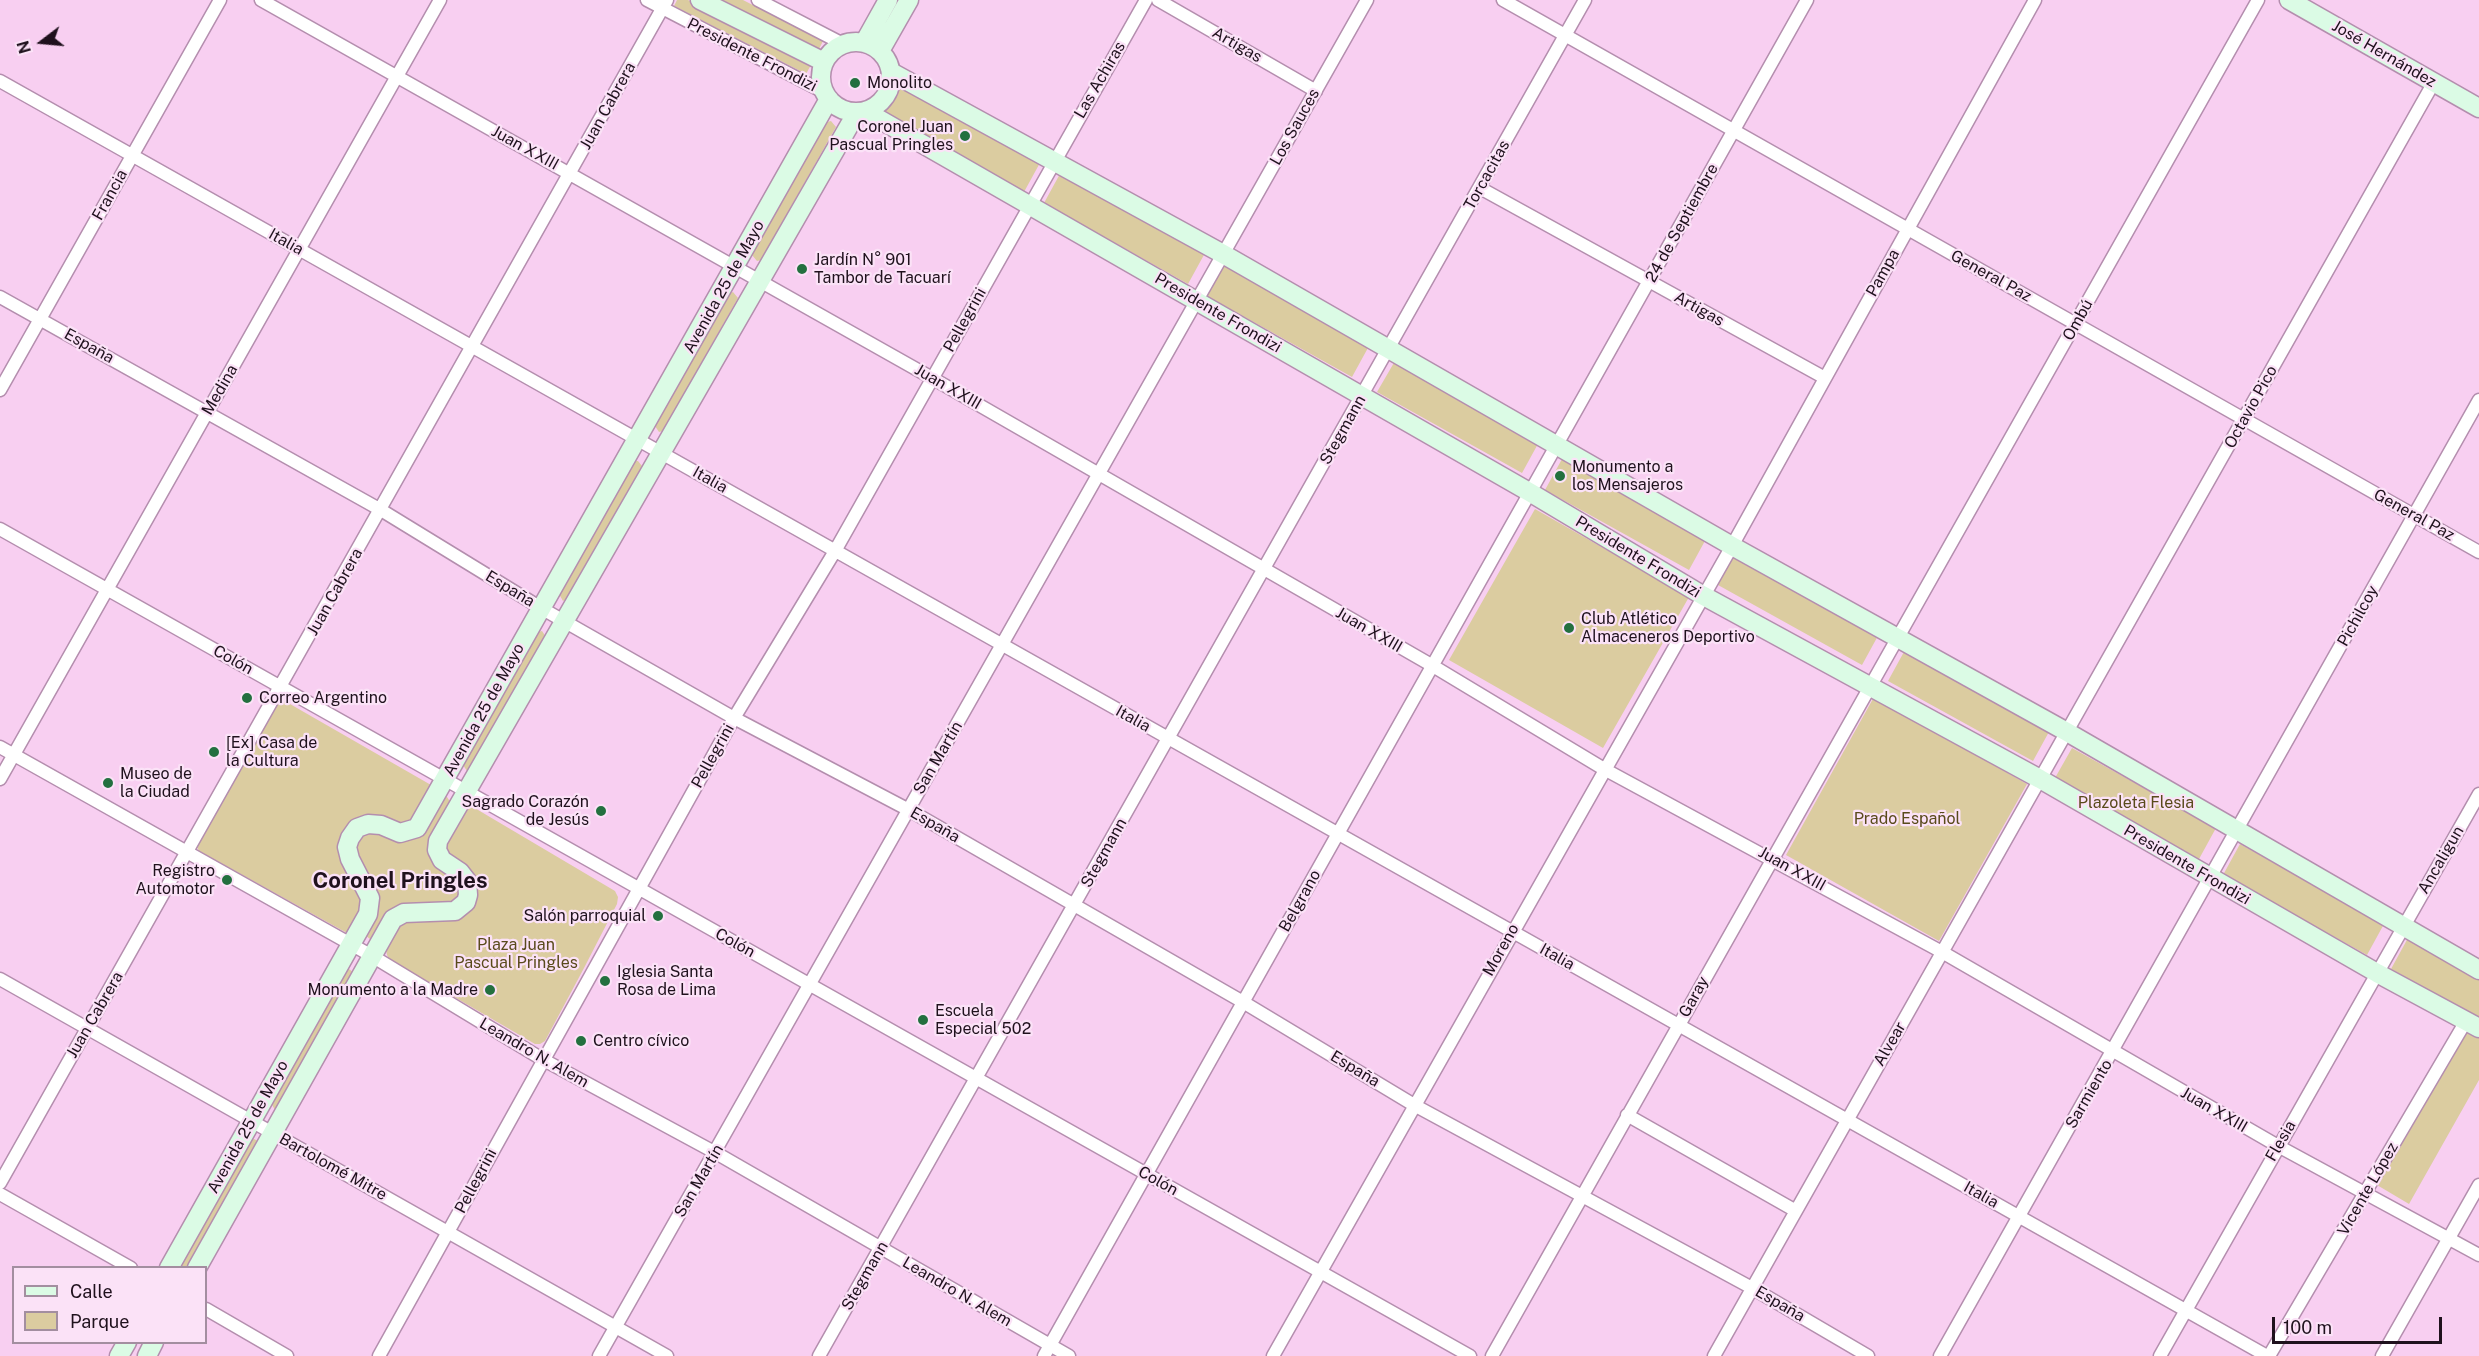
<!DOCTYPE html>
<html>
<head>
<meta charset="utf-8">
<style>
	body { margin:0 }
	#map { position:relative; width:2479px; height:1356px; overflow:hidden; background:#f8cff1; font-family:"Public Sans",sans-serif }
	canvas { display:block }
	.legend { position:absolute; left:12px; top:1266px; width:195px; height:78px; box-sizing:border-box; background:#fbe2f7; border:2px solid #a38ea0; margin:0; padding:8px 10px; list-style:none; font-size:18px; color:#1f111d }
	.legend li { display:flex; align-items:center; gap:12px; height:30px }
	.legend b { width:30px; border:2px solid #a38ea0 }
	.north { position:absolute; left:12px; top:12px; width:60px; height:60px; -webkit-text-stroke:4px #fbe2f7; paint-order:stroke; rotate:254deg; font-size:16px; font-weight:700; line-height:24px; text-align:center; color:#1f111d }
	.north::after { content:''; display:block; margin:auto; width:21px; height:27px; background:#1f111d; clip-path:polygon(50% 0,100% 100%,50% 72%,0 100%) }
	.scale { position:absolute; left:2272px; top:1317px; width:170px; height:27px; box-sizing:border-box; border:3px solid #1f111d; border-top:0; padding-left:8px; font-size:18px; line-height:21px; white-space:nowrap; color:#1f111d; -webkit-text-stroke:4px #fbe2f7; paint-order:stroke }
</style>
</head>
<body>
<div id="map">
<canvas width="2479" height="1356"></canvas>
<ul class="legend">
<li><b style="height:8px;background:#dbfbe5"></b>Calle</li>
<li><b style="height:16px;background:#dbcca0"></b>Parque</li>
</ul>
<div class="north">N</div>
<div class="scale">100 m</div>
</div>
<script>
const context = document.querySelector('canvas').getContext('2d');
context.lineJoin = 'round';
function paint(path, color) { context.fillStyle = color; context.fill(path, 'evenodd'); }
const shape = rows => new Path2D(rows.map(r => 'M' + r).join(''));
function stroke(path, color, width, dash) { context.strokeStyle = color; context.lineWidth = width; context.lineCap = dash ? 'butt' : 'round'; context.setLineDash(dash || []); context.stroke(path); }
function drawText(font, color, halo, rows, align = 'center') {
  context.font = font + ' "Public Sans",sans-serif'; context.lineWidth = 4.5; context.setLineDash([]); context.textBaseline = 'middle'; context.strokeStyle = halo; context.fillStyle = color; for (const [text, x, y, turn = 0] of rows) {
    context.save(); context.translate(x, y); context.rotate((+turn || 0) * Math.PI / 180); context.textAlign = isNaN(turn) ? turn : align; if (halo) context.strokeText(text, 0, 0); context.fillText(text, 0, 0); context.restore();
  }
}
paint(shape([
	[677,0,688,0,812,63,806,74,674,6],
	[717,0,743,0,823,41,818,51],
	[896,81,1041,161,1024,192,879,112],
	[831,121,836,127,761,260,757,261,752,255,827,122],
	[1061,172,1205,253,1188,284,1044,203],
	[1224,266,1369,346,1352,377,1207,296],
	[733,292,738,298,663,431,659,432,655,426,730,293],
	[1395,361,1539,442,1522,473,1377,392],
	[1562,459,1706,539,1689,570,1545,490],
	[634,461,638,461,642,466,567,599,563,601,559,594],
	[1535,509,1689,597,1603,748,1449,660],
	[1735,554,1879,634,1862,665,1718,585],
	[542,631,546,637,472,770,467,771,463,765,538,632],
	[1905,650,2050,730,2033,761,1888,681],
	[1874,697,2027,784,1939,941,1786,855],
	[283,700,431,785,412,823,350,827,368,903,347,933,199,851,197,847,279,702],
	[2072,748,2216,828,2199,859,2055,778],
	[443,797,447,797,451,803,435,834,461,880,458,904,429,907,370,939,366,936,375,907,352,842,363,830,392,836],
	[468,807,473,807,615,891,618,897,617,904,584,968,545,1041,540,1044,535,1044,389,959,387,955,386,950,396,923,470,903,443,850],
	[2240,844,2384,924,2367,955,2223,875],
	[2408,938,2479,978,2479,1018,2391,969],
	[349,969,353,972,279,1108,275,1110,271,1103,346,970],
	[2467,1027,2479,1033,2479,1080,2409,1204,2377,1185],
	[254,1139,258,1141,190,1267,179,1268,251,1140]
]), '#dbcca0');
const street = shape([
	[261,0,932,378,1433,666,1604,769,1942,952,2278,1146,2479,1255],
	[647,0,824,92],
	[758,0,843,44],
	[1158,0,1316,91],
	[1503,0,2479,552],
	[0,81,2267,1356],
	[1480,188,1825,378],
	[0,297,381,510,541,608,734,718,909,810,1243,1002,1414,1105,1752,1288,1868,1356],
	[0,390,220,0],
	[0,529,1470,1356],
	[0,747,372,956,542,1059,716,1153,1069,1356],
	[0,779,440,0],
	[0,979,667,1356],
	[1627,1115,1796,1211],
	[0,1183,667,0],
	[0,1194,131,1268],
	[206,1309,287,1356],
	[379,1356,734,718,835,551,1146,0],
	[599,1356,1367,0],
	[819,1356,1585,0],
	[1044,1356,1807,0],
	[1273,1356,1732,546,2035,0],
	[1492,1356,2258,0],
	[1714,1356,2434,82],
	[1940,1356,2479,400],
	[2160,1356,2479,794],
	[2269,1356,2466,1021],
	[2382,1356,2479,1185]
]);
const secondary = shape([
	[700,0,824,62],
	[2289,0,2479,108],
	'821 77a35 35 0 1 1 70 0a35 35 0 1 1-70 0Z',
	[864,43,888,0],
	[880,51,909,0],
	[891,72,1223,254,1732,546,2067,732,2479,970],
	[865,111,1531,493,1702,595,2040,779,2377,973,2479,1028],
	[169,1268,368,914,370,898,350,859,347,847,350,838,357,828,368,824,381,825,400,833,417,828,829,99],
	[197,1268,393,919,404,913,455,911,466,902,468,895,467,881,460,872,442,860,437,850,438,841,857,112],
	[119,1356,127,1342],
	[147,1356,154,1342]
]);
stroke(street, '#b48eae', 15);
stroke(secondary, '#b48eae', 21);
stroke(street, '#fff', 12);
stroke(secondary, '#dbfbe5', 18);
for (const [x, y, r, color] of [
	[855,83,6,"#23703f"],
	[965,136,6,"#23703f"],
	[802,269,6,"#23703f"],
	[1560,476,6,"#23703f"],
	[1569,628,6,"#23703f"],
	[247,698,6,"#23703f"],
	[214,752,6,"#23703f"],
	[108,783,6,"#23703f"],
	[601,811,6,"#23703f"],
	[227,880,6,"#23703f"],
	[658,916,6,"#23703f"],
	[605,981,6,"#23703f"],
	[490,990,6,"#23703f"],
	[923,1020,6,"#23703f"],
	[581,1041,6,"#23703f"]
]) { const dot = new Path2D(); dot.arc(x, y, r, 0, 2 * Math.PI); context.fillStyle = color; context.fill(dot); stroke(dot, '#fbe2f7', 2); }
drawText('16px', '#1f111d', '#fbe2f7', [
	["Artigas",1237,45,30],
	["José Hernández",2384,54,30],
	["Presidente Frondizi",752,55,27],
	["Las Achiras",1100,80,-60],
	["Juan Cabrera",608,106,-61],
	["Los Sauces",1295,127,-61],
	["Juan XXIII",525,148,29],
	["Torcacitas",1487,175,-61],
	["Francia",110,195,-61],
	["24 de Septiembre",1682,223,-61],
	["Italia",286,242,29],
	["Pampa",1883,273,-61],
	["General Paz",1991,276,29],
	["Avenida 25 de Mayo",724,287,-61],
	["Artigas",1699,309,29],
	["Presidente Frondizi",1218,313,30],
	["Pellegrini",965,320,-61],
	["Ombú",2078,320,-61],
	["España",89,346,29],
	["Juan XXIII",948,387,30],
	["Medina",220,390,-60],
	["Octavio Pico",2251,407,-61],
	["Stegmann",1343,430,-61],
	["Italia",710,480,29],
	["General Paz",2414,515,29],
	["Presidente Frondizi",1638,557,31],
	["España",510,589,31],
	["Juan Cabrera",335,592,-61],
	["Pichilcoy",2358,616,-61],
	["Juan XXIII",1369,630,30],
	["Colón",233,660,29],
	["Avenida 25 de Mayo",484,710,-61],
	["Italia",1133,719,29],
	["Pellegrini",713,756,-61],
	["San Martín",938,758,-60],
	["España",935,825,30],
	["Stegmann",1104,853,-61],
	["Ancaligun",2441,860,-60],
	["Presidente Frondizi",2187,865,30],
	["Juan XXIII",1792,869,29],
	["Belgrano",1300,901,-61],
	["Colón",735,943,29],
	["Moreno",1501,950,-61],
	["Italia",1557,957,29],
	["Garay",1694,997,-61],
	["Juan Cabrera",95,1015,-60],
	["Alvear",1890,1044,-60],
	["Leandro N. Alem",534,1053,30],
	["España",1355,1069,31],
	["Sarmiento",2089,1094,-60],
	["Juan XXIII",2214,1110,30],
	["Avenida 25 de Mayo",248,1127,-61],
	["Flesia",2281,1141,-60],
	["Bartolomé Mitre",333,1167,29],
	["Pellegrini",476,1181,-62],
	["San Martín",699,1181,-60],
	["Colón",1158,1181,29],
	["Vicente López",2368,1189,-60],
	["Italia",1981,1195,29],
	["Stegmann",865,1276,-60],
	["Leandro N. Alem",957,1292,30],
	["España",1780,1304,30]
]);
drawText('16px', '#1f111d', '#fbe2f7', [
	["Monolito",867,83],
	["Coronel Juan",953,127,"right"],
	["Pascual Pringles",953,145,"right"],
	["Jardín N° 901",814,260],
	["Tambor de Tacuarí",814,278],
	["Monumento a",1572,467],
	["los Mensajeros",1572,485],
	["Club Atlético",1581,619],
	["Almaceneros Deportivo",1581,637],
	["Correo Argentino",259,698],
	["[Ex] Casa de",226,743],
	["la Cultura",226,761],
	["Museo de",120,774],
	["la Ciudad",120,792],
	["Sagrado Corazón",589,802,"right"],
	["de Jesús",589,820,"right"],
	["Registro",215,871,"right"],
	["Automotor",215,889,"right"],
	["Salón parroquial",646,916,"right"],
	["Iglesia Santa",617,972],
	["Rosa de Lima",617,990],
	["Monumento a la Madre",478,990,"right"],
	["Escuela",935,1011],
	["Especial 502",935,1029],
	["Centro cívico",593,1041]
], 'left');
drawText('16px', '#594a1b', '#fbe2f7', [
	["Plazoleta Flesia",2136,803],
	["Prado Español",1907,819],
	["Plaza Juan",516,945],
	["Pascual Pringles",516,963]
]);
drawText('bold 22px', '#1f111d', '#fbe2f7', [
	["Coronel Pringles",400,881]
]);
</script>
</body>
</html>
